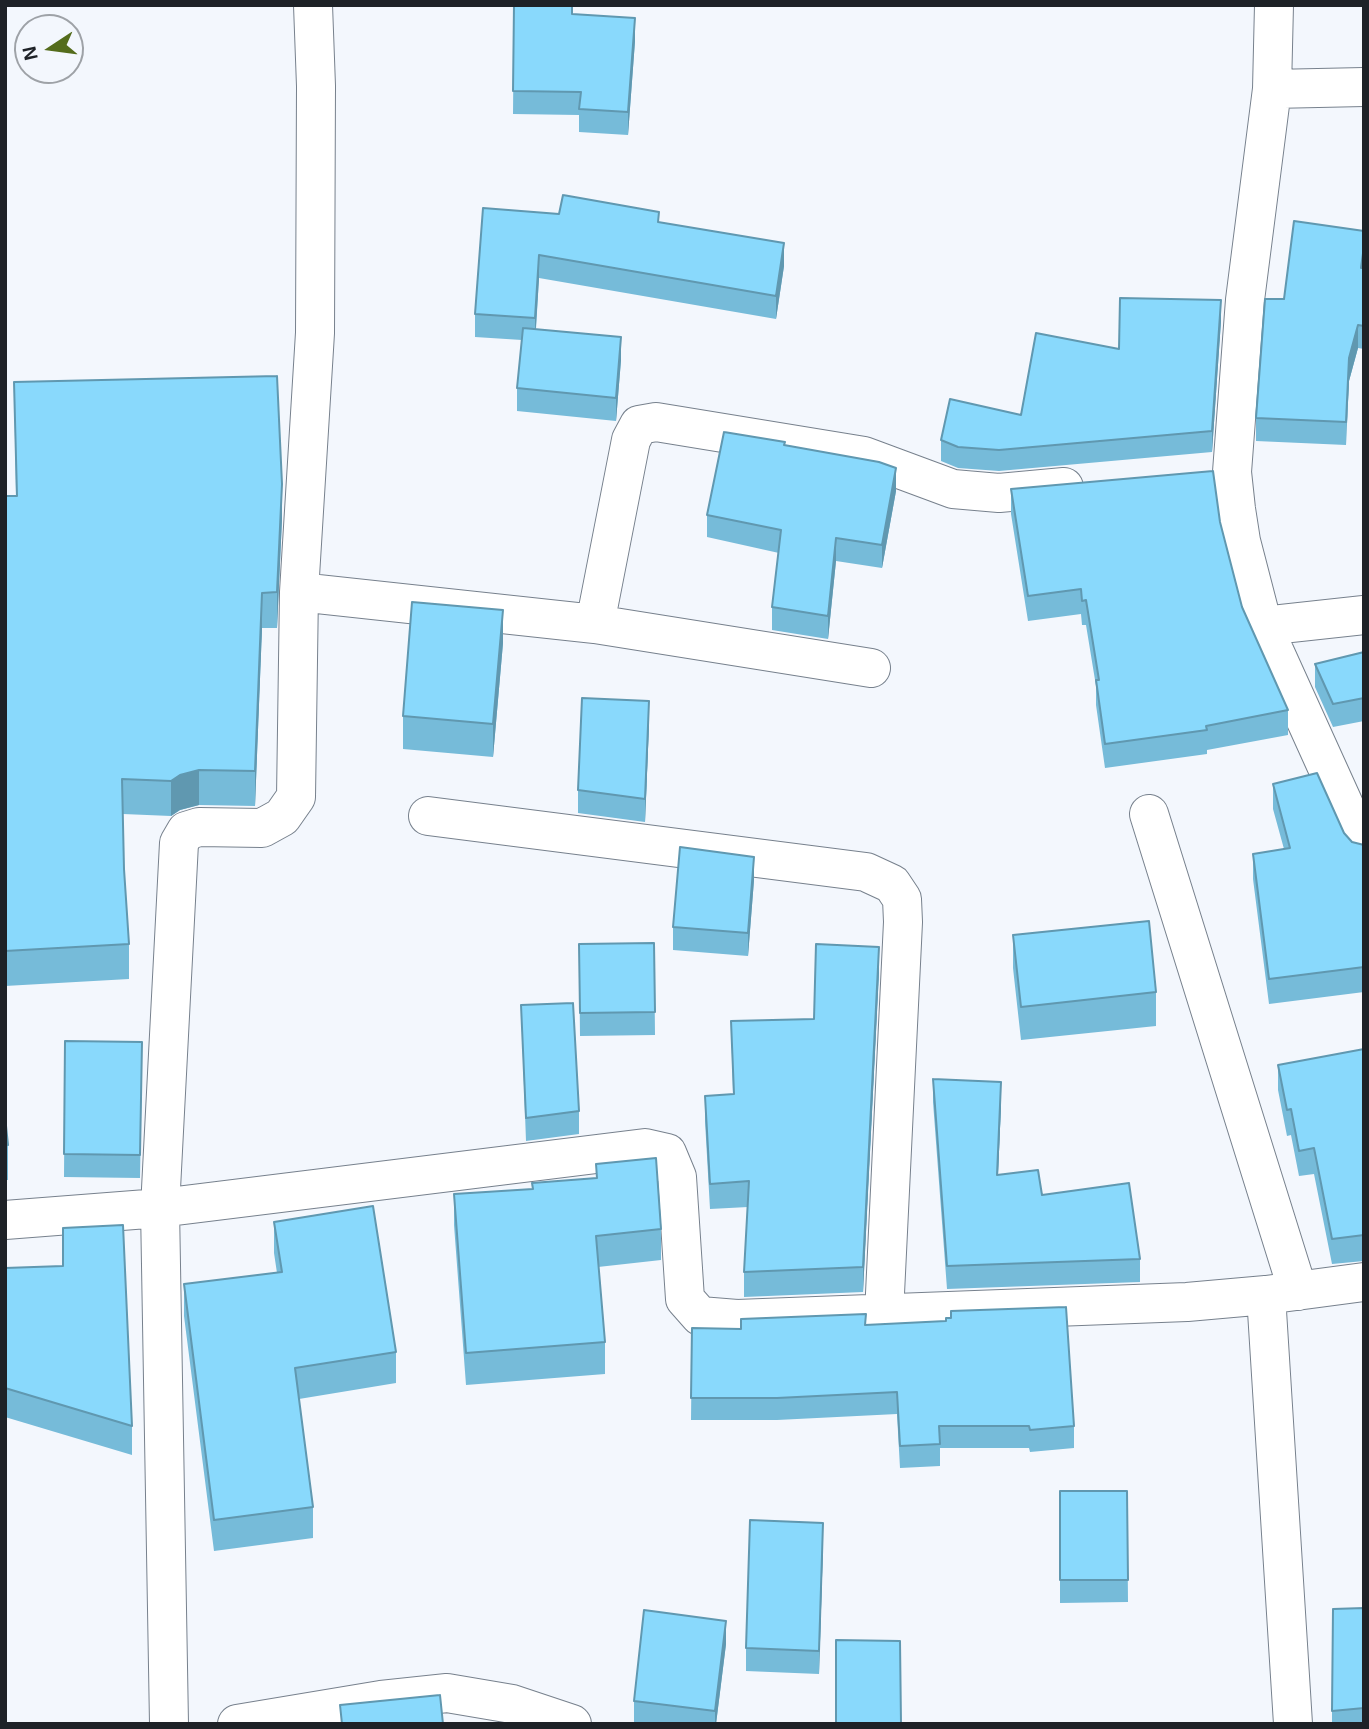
<!DOCTYPE html>
<html>
<head>
<meta charset="utf-8">
<style>
	body { margin:0 }
	#map { position:relative; width:1369px; height:1729px; overflow:hidden; background:#f3f7fd; font-family:Arial,sans-serif }
	canvas { display:block }
	.frame { position:absolute; inset:0; border:7px solid #1e2227; pointer-events:none }
	.north { position:absolute; left:14px; top:14px; width:70px; height:70px; box-sizing:border-box; background:#f3f7fd; border:2px solid #9ea2a7; border-radius:50%; rotate:257deg; font-size:19px; font-weight:700; line-height:28px; text-align:center; color:#1e2227 }
	.north::after { content:''; display:block; margin:auto; width:24px; height:32px; background:#546c1c; clip-path:polygon(50% 0,100% 100%,50% 72%,0 100%) }
</style>
</head>
<body>
<div id="map">
<canvas width="1369" height="1729"></canvas>
<div class="frame"></div>
<div class="north">N</div>
</div>
<script>
const context = document.querySelector('canvas').getContext('2d');
context.lineJoin = 'round';
const shape = rows => new Path2D(rows.map(r => 'M' + r).join(''));
function stroke(path, color, width, dash) { context.strokeStyle = color; context.lineWidth = width; context.lineCap = dash ? 'butt' : 'round'; context.setLineDash(dash || []); context.stroke(path); }
function paint(path, color) { context.fillStyle = color; context.fill(path, 'evenodd'); }
const minor = shape([
	[1274,5,1272,89,1245,300,1232,472,1236,509,1241,541,1263,626,1364,849],
	[1272,89,1364,87],
	[299,592,595,624,871,668],
	[595,624,631,440,639,425,656,422,864,456,953,489,999,493,1064,487],
	[1263,626,1364,615],
	[1149,814,1298,1291],
	[428,816,866,872,892,884,902,899,903,922,884,1314],
	[5,1220,160,1208,645,1148,667,1153,677,1177,685,1299,700,1316,737,1319,1187,1302,1266,1295,1364,1282],
	[1266,1295,1293,1724],
	[169,1724,160,1208,179,843,186,831,199,827,262,828,282,817,296,797,299,592,315,333,316,86,313,5],
	[237,1724,381,1700,447,1693,512,1704,572,1724]
]);
stroke(minor, '#77818d', 40);
stroke(minor, '#fff', 38);
paint(shape([
	[514,5,572,14,635,41,628,135,579,132,579,115,513,114],
	[483,208,659,222,784,266,776,319,539,278,536,329,621,360,616,421,517,411,517,388,522,340,475,337,475,314],
	[1364,231,1364,349,1358,348,1349,381,1346,445,1256,441,1256,418,1284,299],
	[1221,321,1212,452,999,471,958,468,941,461,941,440,1021,415,1119,349],
	[14,382,282,519,277,628,262,628,255,806,199,805,180,810,171,816,123,814,124,869,129,944,129,979,5,986,5,496,16,496],
	[785,445,896,491,882,568,836,561,828,639,772,630,772,607,779,553,707,537,707,515],
	[1011,489,1220,522,1242,607,1288,710,1288,735,1207,750,1207,754,1105,768,1096,705,1096,686,1086,625,1082,625,1081,614,1028,621,1011,514],
	[503,643,493,757,403,749,403,716],
	[1364,652,1364,721,1333,727,1315,687,1315,664],
	[649,724,645,822,578,813,578,790],
	[1273,784,1344,833,1352,842,1364,845,1364,992,1269,1004,1253,879,1253,854,1284,849,1273,809],
	[754,880,748,956,673,950,673,927],
	[1013,935,1156,992,1156,1026,1021,1040,1013,968],
	[654,943,655,1035,580,1036,579,944],
	[879,972,863,1292,744,1297,744,1272,748,1207,710,1209,705,1121,705,1096,733,1094,731,1021,814,1019],
	[521,1005,579,1111,579,1134,526,1141],
	[65,1041,142,1065,140,1178,64,1177],
	[1364,1049,1364,1261,1332,1264,1314,1174,1299,1176,1291,1135,1287,1136,1278,1090,1278,1065],
	[933,1079,1001,1105,998,1175,1042,1195,1140,1259,1140,1282,947,1289,933,1102],
	[5,1116,8,1145,8,1180,5,1180],
	[596,1164,661,1229,661,1260,598,1267,605,1342,605,1374,466,1385,454,1225,454,1194,532,1189,596,1178],
	[274,1222,396,1352,396,1383,299,1399,313,1507,313,1538,214,1551,184,1316,184,1284,277,1273,274,1253],
	[5,1268,132,1426,132,1455,5,1417],
	[866,1325,1074,1426,1074,1448,1030,1452,1029,1448,940,1448,940,1466,900,1468,897,1414,777,1420,691,1420,692,1328,741,1329],
	[1060,1491,1127,1491,1128,1602,1060,1603],
	[823,1546,819,1674,746,1671,746,1648],
	[1364,1608,1364,1724,1332,1724,1332,1711],
	[726,1644,716,1724,634,1724,634,1701]
]), '#76bbd9');
paint(shape([
	[635,18,635,41,628,135,628,112],
	[784,243,784,266,776,319,776,296],
	[1364,246,1364,269,1361,268],
	[539,255,539,278,535,341,535,318],
	[1221,300,1221,321,1212,452,1212,431],
	[1358,325,1358,348,1349,381,1346,445,1349,358],
	[621,337,621,360,616,421,616,398],
	[896,468,896,491,882,568,882,545],
	[282,484,282,519,277,628,277,592],
	[836,538,836,561,828,639,828,616],
	[262,593,262,628,255,806,255,771],
	[503,610,503,643,493,757,493,724],
	[649,701,649,724,645,822,645,799],
	[199,770,199,805,180,810,171,816,171,781,180,775],
	[754,857,754,880,748,956,748,933],
	[879,947,879,972,863,1292,863,1267],
	[1001,1082,1001,1105,997,1198,997,1175],
	[823,1523,823,1546,819,1674,819,1651],
	[726,1621,726,1644,716,1724,715,1724,715,1711]
]), '#6098b0');
const building = shape([
	[514,5,572,5,572,14,635,18,628,112,579,109,581,92,513,91,514,5],
	[563,195,659,212,658,222,784,243,776,296,539,255,535,318,475,314,483,208,559,214,563,195],
	[1294,221,1364,231,1364,246,1361,268,1364,268,1364,326,1358,325,1349,358,1346,422,1256,418,1265,299,1284,299,1294,221],
	[1120,298,1221,300,1212,431,999,450,958,447,941,440,950,399,1021,415,1036,333,1119,349,1120,298],
	[523,328,621,337,616,398,517,388,523,328],
	[277,376,282,484,277,592,262,593,255,771,199,770,180,775,171,781,122,779,124,869,129,944,5,951,5,496,17,496,14,382,277,376],
	[724,432,785,442,784,445,879,462,896,468,882,545,836,538,828,616,772,607,781,530,707,515,724,432],
	[1213,471,1220,522,1242,607,1288,710,1206,726,1207,730,1105,744,1096,680,1099,680,1086,600,1082,601,1081,589,1028,596,1011,489,1213,471],
	[412,602,503,610,493,724,403,716,412,602],
	[1364,652,1364,698,1333,704,1315,664,1364,652],
	[582,698,649,701,645,799,578,790,582,698],
	[1317,773,1344,833,1352,842,1364,845,1364,967,1269,979,1253,854,1290,848,1273,784,1317,773],
	[680,847,754,857,748,933,673,927,680,847],
	[1149,921,1156,992,1021,1007,1013,935,1149,921],
	[654,943,655,1012,580,1013,579,944,654,943],
	[816,944,879,947,863,1267,744,1272,749,1181,710,1184,705,1096,734,1094,731,1021,814,1019,816,944],
	[573,1003,579,1111,526,1118,521,1005,573,1003],
	[65,1041,142,1042,140,1155,64,1154,65,1041],
	[1364,1049,1364,1235,1332,1239,1314,1148,1299,1151,1291,1109,1287,1110,1278,1065,1364,1049],
	[933,1079,1001,1082,997,1175,1038,1170,1042,1195,1129,1183,1140,1259,947,1266,933,1079],
	[5,1116,8,1145,5,1145,5,1116],
	[656,1158,661,1229,596,1236,605,1342,466,1353,454,1194,533,1189,532,1183,597,1178,596,1164,656,1158],
	[373,1206,396,1352,295,1368,313,1507,214,1520,184,1284,282,1272,274,1222,373,1206],
	[123,1225,132,1426,5,1388,5,1268,63,1266,63,1228,123,1225],
	[1066,1307,1074,1426,1030,1430,1029,1426,939,1426,940,1444,900,1446,897,1392,777,1398,691,1398,692,1328,741,1329,741,1319,866,1314,865,1325,946,1321,946,1318,951,1318,951,1311,1066,1307],
	[1060,1491,1127,1491,1128,1580,1060,1580,1060,1491],
	[750,1520,823,1523,819,1651,746,1648,750,1520],
	[1364,1608,1364,1708,1332,1711,1333,1609,1364,1608],
	[644,1610,726,1621,715,1711,634,1701,644,1610],
	[836,1640,900,1641,901,1724,836,1724,836,1640],
	[440,1695,443,1724,342,1724,340,1705,440,1695]
]);
paint(building, '#89d9fc');
stroke(building, '#6098b0', 2);
</script>
</body>
</html>
